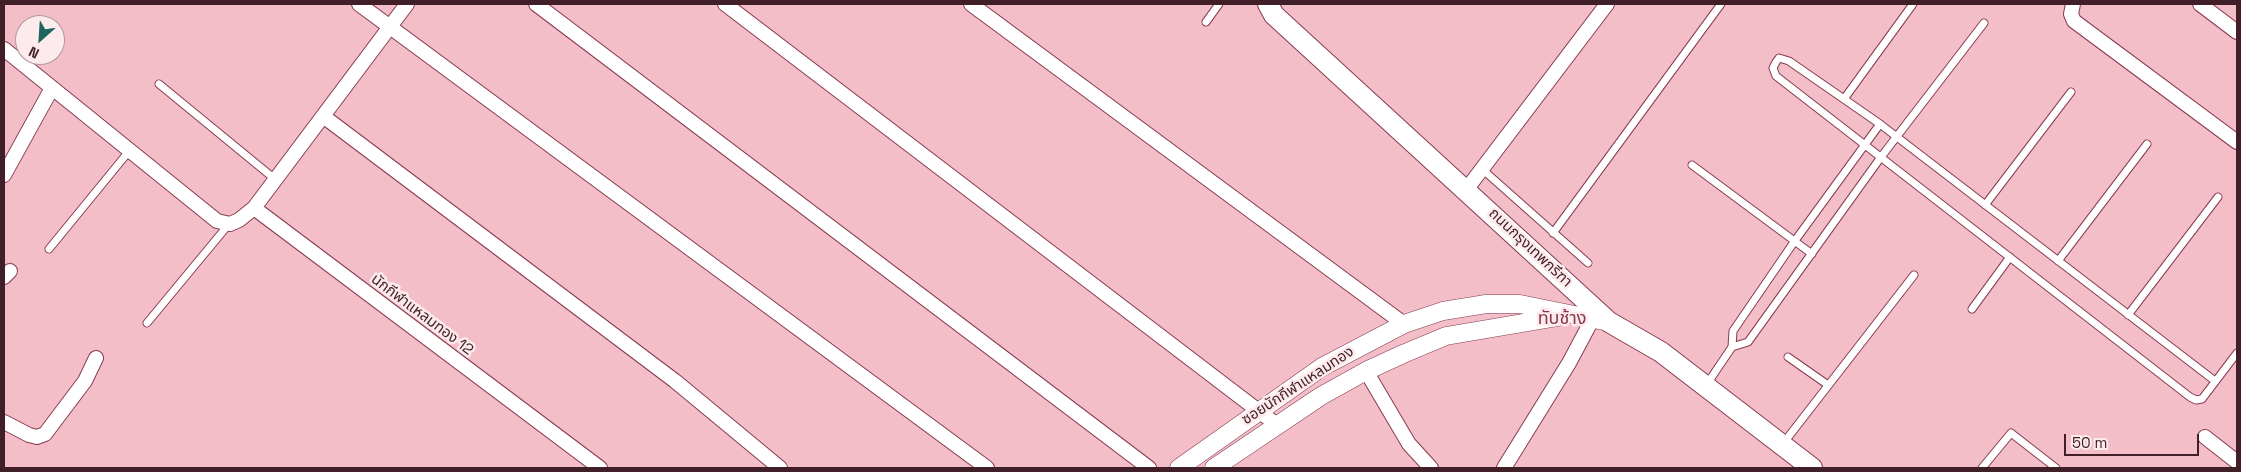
<!DOCTYPE html>
<html>
<head>
<meta charset="utf-8">
<style>
	body { margin:0 }
	#map { position:relative; width:2241px; height:472px; overflow:hidden; background:#f4bec9; font-family:"Space Grotesk",sans-serif }
	canvas { display:block }
	.frame { position:absolute; inset:0; border:5px solid #411f28; pointer-events:none }
	.north { position:absolute; left:15px; top:15px; width:50px; height:50px; box-sizing:border-box; background:#fdeaed; border:1px solid #b2999e; border-radius:50%; rotate:206deg; font-size:14px; font-weight:700; line-height:20px; text-align:center; color:#411f28 }
	.north::after { content:''; display:block; margin:auto; width:18px; height:22px; background:#1c665e; clip-path:polygon(50% 0,100% 100%,50% 72%,0 100%) }
	.scale { position:absolute; left:2064px; top:434px; width:135px; height:22px; box-sizing:border-box; border:2px solid #411f28; border-top:0; padding-left:6px; font-size:15px; line-height:18px; white-space:nowrap; color:#411f28; -webkit-text-stroke:4px #fdeaed; paint-order:stroke }
</style>
</head>
<body>
<div id="map">
<canvas width="2241" height="472"></canvas>
<div class="frame"></div>
<div class="north">N</div>
<div class="scale">50 m</div>
</div>
<script>
const context = document.querySelector('canvas').getContext('2d');
context.lineJoin = 'round';
const shape = rows => new Path2D(rows.map(r => 'M' + r).join(''));
function stroke(path, color, width, dash) { context.strokeStyle = color; context.lineWidth = width; context.lineCap = dash ? 'butt' : 'round'; context.setLineDash(dash || []); context.stroke(path); }
function drawText(font, color, halo, rows, align = 'center') {
  context.font = font + ' "Space Grotesk","Noto Sans Thai",sans-serif'; context.lineWidth = 5; context.setLineDash([]); context.textBaseline = 'middle'; context.strokeStyle = halo; context.fillStyle = color; for (const [text, x, y, turn = 0] of rows) {
    context.save(); context.translate(x, y); context.rotate((+turn || 0) * Math.PI / 180); context.textAlign = isNaN(turn) ? turn : align; if (halo) context.strokeText(text, 0, 0); context.fillText(text, 0, 0); context.restore();
  }
}
const service = shape([
	[1206,22,1219,4],
	[159,84,276,180],
	[1844,99,1913,4],
	[1692,165,1812,254],
	[1482,169,1588,263],
	[1985,205,2071,92],
	[1553,233,1721,4],
	[49,249,130,150],
	[2058,261,2147,144],
	[1972,309,2010,257],
	[2128,315,2218,197],
	[147,323,229,224],
	[1732,347,1748,342,1881,157,1984,23],
	[1788,357,1828,385],
	[2215,381,1880,124,1789,61,1779,58,1776,62,1773,68,1776,76,2190,397,2196,400,2202,399,2237,353],
	[1707,384,1732,347,1733,331,1794,242,1880,124],
	[1782,445,1914,275],
	[1982,468,2011,433,2056,468]
]);
const minor = shape([
	[359,4,987,468],
	[407,4,254,208,600,468],
	[536,4,1149,468],
	[725,4,1277,425],
	[971,4,1404,324],
	[2073,4,2071,14,2074,21,2237,142],
	[2200,4,2237,32],
	[4,49,217,221,230,224,239,220,254,208],
	[323,116,675,381,780,468],
	[4,175,52,88],
	[1466,190,1607,4],
	[4,277,10,271],
	[1366,371,1409,444,1431,468],
	[4,422,29,435,37,437,45,434,85,381,96,358],
	[2205,437,2237,462],
	[1504,468,1569,363,1593,318]
]);
const tertiary = shape([
	[1179,468,1322,367,1404,324,1443,311,1486,304,1520,304,1609,322],
	[1214,468,1321,396,1366,371,1403,354,1446,336,1564,316]
]);
const secondary = shape([
	[1268,4,1274,15,1609,322,1661,352,1812,468]
]);
stroke(service, '#873b50', 9);
stroke(minor, '#873b50', 16);
stroke(tertiary, '#873b50', 19);
stroke(secondary, '#873b50', 22);
stroke(service, '#fff', 7);
stroke(minor, '#fff', 14);
stroke(tertiary, '#fff', 18);
stroke(secondary, '#fff', 20);
drawText('15px', '#411f28', '#fdeaed', [
	["ถนนกรุงเทพกรีฑา",1530,248,43],
	["นักกีฬาแหลมทอง 12",422,315,37],
	["ซอยนักกีฬาแหลมทอง",1298,386,-33]
]);
drawText('18px', '#83374d', '#fdeaed', [
	["ทับช้าง",1562,319]
]);
</script>
</body>
</html>
